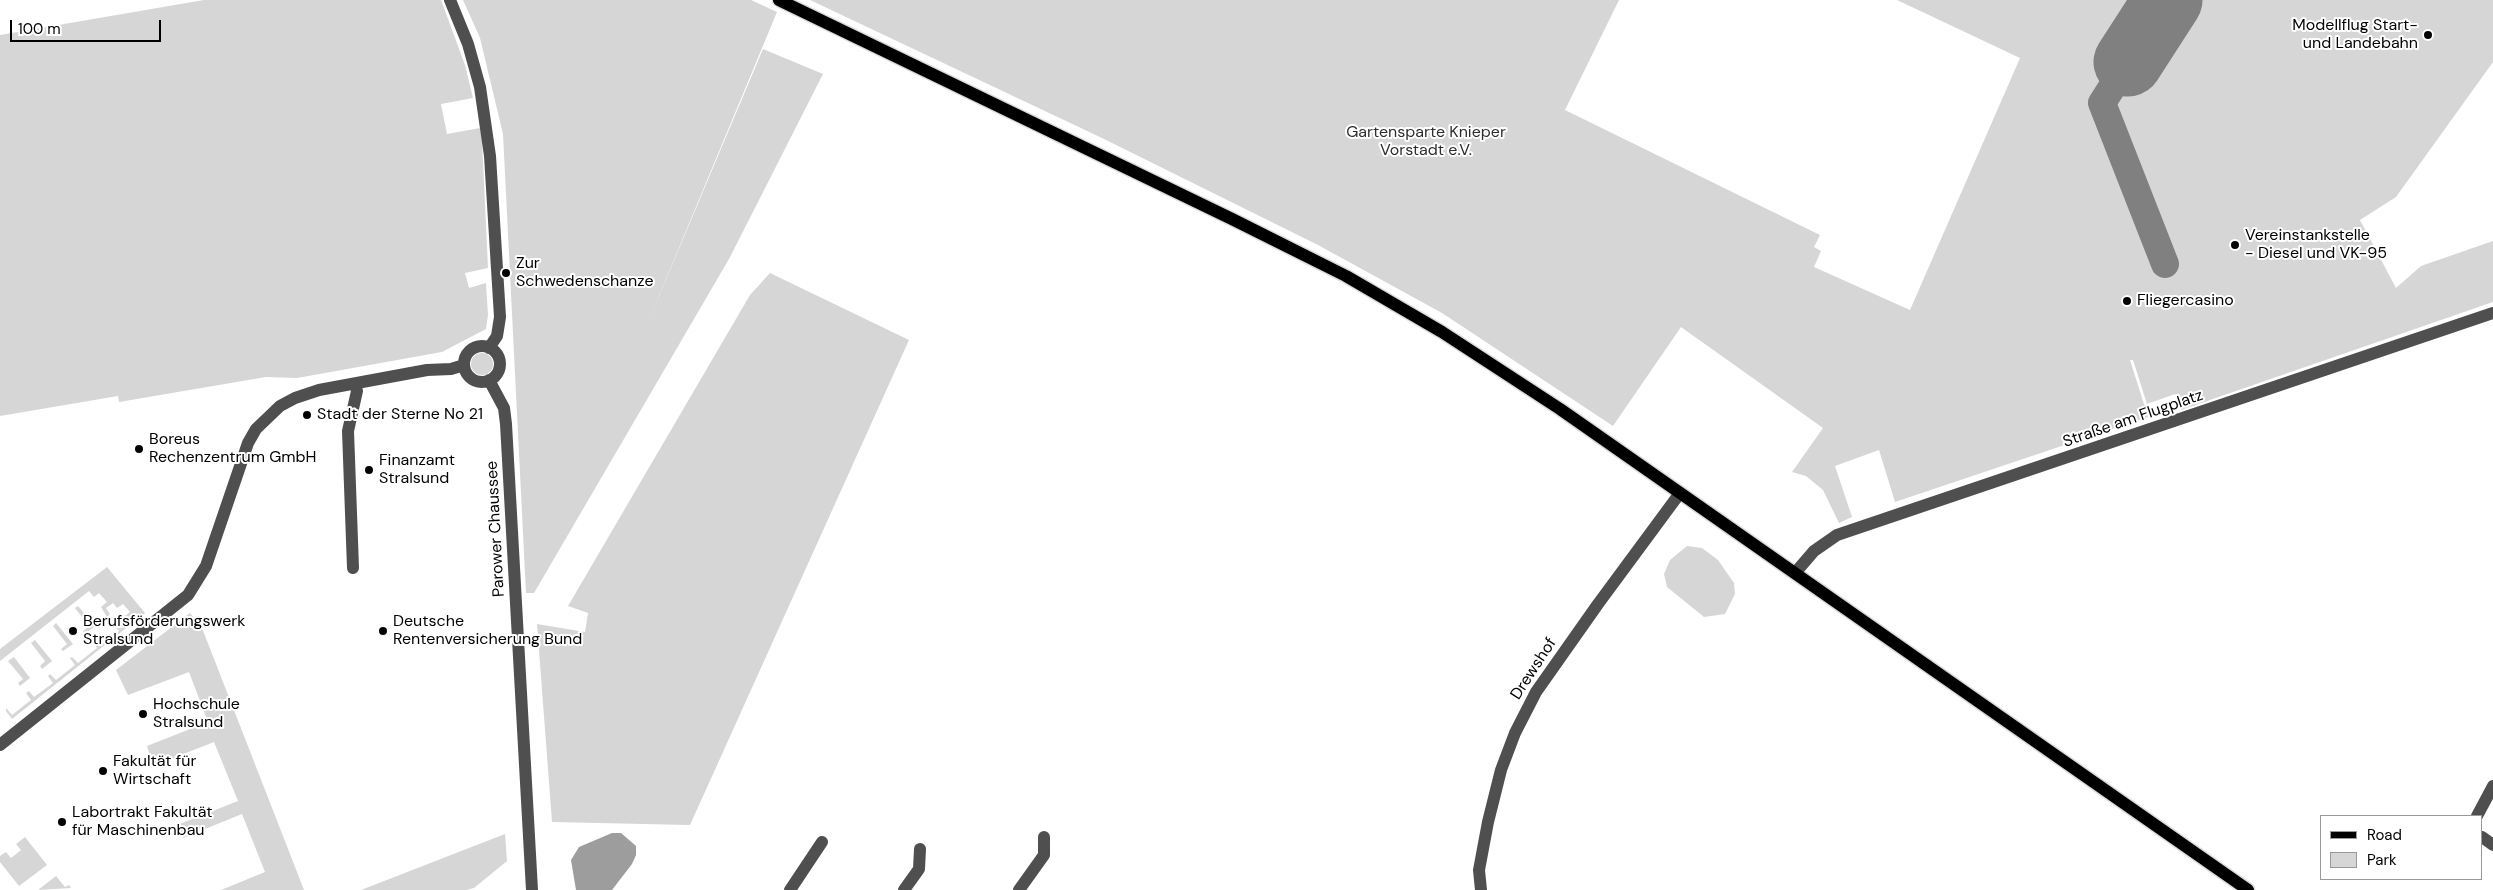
<!DOCTYPE html>
<html>
<head>
<meta charset="utf-8">
<style>
	body { margin:0 }
	#map { position:relative; width:2493px; height:890px; overflow:hidden; background:#fff; font-family:"DM Sans",sans-serif }
	canvas { display:block }
	.legend { position:absolute; left:2320px; top:815px; width:162px; height:65px; box-sizing:border-box; background:#fff; border:1px solid #999; margin:0; padding:6px 9px; list-style:none; font-size:15px; color:#000 }
	.legend li { display:flex; align-items:center; gap:10px; height:25px }
	.legend b { width:25px; border:1px solid #999 }
	.scale { position:absolute; left:10px; top:20px; width:151px; height:22px; box-sizing:border-box; border:2px solid #000; border-top:0; padding-left:6px; font-size:15px; line-height:18px; white-space:nowrap; color:#000; -webkit-text-stroke:4px #fff; paint-order:stroke }
</style>
</head>
<body>
<div id="map">
<canvas width="2493" height="890"></canvas>
<ul class="legend">
<li><b style="height:6px;background:#000"></b>Road</li>
<li><b style="height:14px;background:#d6d6d6"></b>Park</li>
</ul>
<div class="scale">100 m</div>
</div>
<script>
const context = document.querySelector('canvas').getContext('2d');
context.lineJoin = 'round';
function paint(path, color) { context.fillStyle = color; context.fill(path, 'evenodd'); }
const shape = rows => new Path2D(rows.map(r => 'M' + r).join(''));
function stroke(path, color, width, dash) { context.strokeStyle = color; context.lineWidth = width; context.lineCap = dash ? 'butt' : 'round'; context.setLineDash(dash || []); context.stroke(path); }
function drawText(font, color, halo, rows, align = 'center') {
  context.font = font + ' "DM Sans",sans-serif'; context.lineWidth = 4; context.setLineDash([]); context.textBaseline = 'middle'; context.strokeStyle = halo; context.fillStyle = color; for (const [text, x, y, turn = 0] of rows) {
    context.save(); context.translate(x, y); context.rotate((+turn || 0) * Math.PI / 180); context.textAlign = isNaN(turn) ? turn : align; if (halo) context.strokeText(text, 0, 0); context.fillText(text, 0, 0); context.restore();
  }
}
paint(shape([
	[204,0,441,0,465,65,473,98,441,104,447,134,480,128,482,140,488,268,465,273,469,288,486,283,488,315,486,329,442,352,297,378,266,377,119,402,118,396,0,416,0,35],
	[463,0,751,0,777,12,646,327,763,49,823,74,729,259,534,593,526,593,503,134,480,38],
	[810,0,1619,0,1565,110,1820,235,1814,247,1821,251,1814,267,1910,310,2020,58,1897,0,2493,0,2493,62,2396,197,2360,220,2396,288,2421,266,2493,241,2493,302,2181,410,2175,394,2147,404,2133,360,2130,360,2148,417,1895,502,1879,450,1835,466,1852,517,1839,523,1823,490,1806,476,1792,472,1823,428,1681,327,1613,426,1442,313,1318,245,1102,138],
	[770,273,909,340,690,825,552,822,537,624,585,632,588,613,568,606,750,295],
	'471 364a11 11 0 1 1 22 0a11 11 0 1 1-22 0Z',
	[1687,546,1702,548,1718,560,1734,583,1735,594,1725,614,1704,617,1667,587,1664,574,1670,560],
	[107,567,145,613,12,719,6,711,6,708,12,715,31,700,26,693,29,691,34,697,53,683,48,676,50,674,56,680,75,665,70,658,72,657,78,663,97,648,92,641,94,639,100,646,119,631,113,624,116,622,122,628,129,622,125,616,130,612,123,604,117,608,113,603,106,608,110,614,107,617,101,607,107,602,99,593,94,597,89,591,0,661,0,649],
	[78,606,95,626,85,634,83,631,89,626,75,608],
	[190,613,202,628,304,890,221,890,265,872,242,814,183,838,177,825,238,801,214,742,153,766,147,746,208,722,189,672,128,695,116,670],
	[56,623,73,644,63,651,61,649,67,644,53,626],
	[35,640,52,661,42,669,40,666,45,661,31,643],
	[14,657,30,678,20,686,18,683,23,679,8,661],
	[505,834,507,861,474,888,466,890,361,890],
	[25,837,47,865,19,886,0,862,0,856,6,852,11,858,21,850,16,844],
	[56,876,65,887,69,885,71,888,38,890]
]), '#d6d6d6');
paint(shape([
	[612,833,621,833,636,846,636,855,632,864,612,890,576,890,571,860,579,847]
]), '#9d9d9d');
stroke(shape([
	[2128,62,2102,103,2165,264]
]), '#808080', 28);
stroke(shape([
	[2128,62,2168,0]
]), '#808080', 69);
const major = shape([
	[779,0,1232,219,1346,276,1442,332,1560,409,2248,890]
]);
stroke(major, '#dbdbdb', 15);
stroke(shape([
	[450,0,468,44,480,87,490,156,500,317,497,336,489,348],
	'464 364a18 18 0 1 1 36 0a18 18 0 1 1-36 0Z',
	[489,380,504,408,506,424,532,890],
	[353,568,348,431,357,391],
	[1795,573,1814,551,1837,535,2493,313],
	[0,745,188,595,206,566,248,443,256,429,280,406,295,398,319,390,427,370,451,369,464,365],
	[2477,816,2493,786],
	[2482,837,2493,845],
	[790,890,822,842],
	[904,890,919,869,920,849],
	[1019,890,1044,855,1044,837],
	[1481,890,1479,870,1488,822,1501,770,1515,733,1536,692,1598,604,1680,493]
]), '#4f4f4f', 12);
stroke(major, '#000', 12);
for (const [x, y, r, color] of [
	[2428,35,5,"#000"],
	[2235,245,5,"#000"],
	[506,273,5,"#000"],
	[2127,301,5,"#000"],
	[307,415,5,"#000"],
	[139,449,5,"#000"],
	[369,470,5,"#000"],
	[73,631,5,"#000"],
	[383,631,5,"#000"],
	[143,714,5,"#000"],
	[103,771,5,"#000"],
	[62,822,5,"#000"]
]) { const dot = new Path2D(); dot.arc(x, y, r, 0, 2 * Math.PI); context.fillStyle = color; context.fill(dot); stroke(dot, '#fff', 2); }
drawText('16px', '#000', '#fff', [
	["Modellflug Start-",2418,26,"right"],
	["und Landebahn",2418,44,"right"],
	["Vereinstankstelle",2245,236],
	["- Diesel und VK-95",2245,254],
	["Zur",516,264],
	["Schwedenschanze",516,282],
	["Fliegercasino",2137,301],
	["Stadt der Sterne No 21",317,415],
	["Boreus",149,440],
	["Rechenzentrum GmbH",149,458],
	["Finanzamt",379,461],
	["Stralsund",379,479],
	["Berufsförderungswerk",83,622],
	["Stralsund",83,640],
	["Deutsche",393,622],
	["Rentenversicherung Bund",393,640],
	["Hochschule",153,705],
	["Stralsund",153,723],
	["Fakultät für",113,762],
	["Wirtschaft",113,780],
	["Labortrakt Fakultät",72,813],
	["für Maschinenbau",72,831]
], 'left');
drawText('16px', '#2d2d2d', '#fff', [
	["Gartensparte Knieper",1426,133],
	["Vorstadt e.V.",1426,151]
]);
drawText('16px', '#000', '#fff', [
	["Straße am Flugplatz",2133,419,-19],
	["Parower Chaussee",496,529,-93],
	["Drewshof",1534,669,-57]
]);
</script>
</body>
</html>
